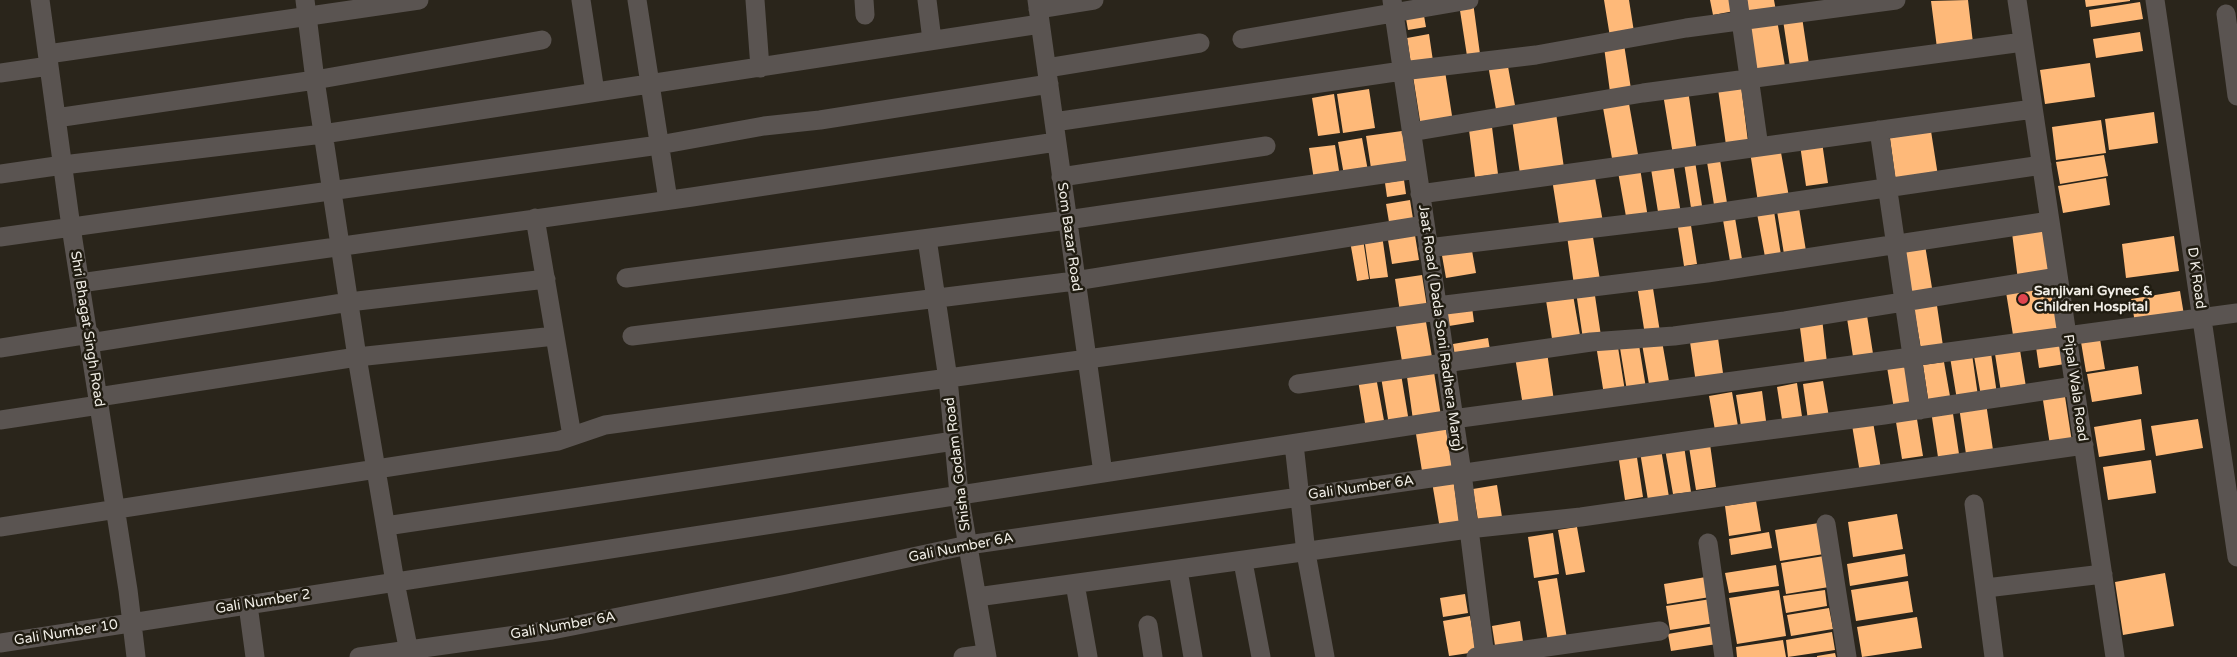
<!DOCTYPE html>
<html>
<head>
<meta charset="utf-8">
<style>
	body { margin:0 }
	canvas { display:block; background:#2a251b }
</style>
</head>
<body>
<canvas width="2237" height="657"></canvas>
<script>
const context = document.querySelector('canvas').getContext('2d');
context.lineJoin = 'round';
function paint(path, color) { context.fillStyle = color; context.fill(path, 'evenodd'); }
const shape = rows => new Path2D(rows.map(r => 'M' + r).join(''));
function stroke(path, color, width, dash) { context.strokeStyle = color; context.lineWidth = width; context.lineCap = dash ? 'butt' : 'round'; context.setLineDash(dash || []); context.stroke(path); }
function drawText(font, color, halo, rows, align = 'center') {
  context.font = font + ' "Varela Round",sans-serif'; context.lineWidth = 5; context.setLineDash([]); context.textBaseline = 'middle'; context.strokeStyle = halo; context.fillStyle = color; for (const [text, x, y, turn = 0] of rows) {
    context.save(); context.translate(x, y); context.rotate((+turn || 0) * Math.PI / 180); context.textAlign = isNaN(turn) ? turn : align; if (halo) context.strokeText(text, 0, 0); context.fillText(text, 0, 0); context.restore();
  }
}
paint(shape([
	[1604,0,1629,0,1634,32,1610,37],
	[1710,0,1732,0,1734,11,1713,15],
	[1747,0,1774,0,1776,11,1749,15],
	[1968,0,1973,43,1937,48,1931,1],
	[2085,0,2130,0,2130,1,2086,7],
	[1473,2,1480,54,1467,56,1459,4],
	[2140,2,2143,19,2091,27,2089,10],
	[1423,10,1426,27,1408,30,1405,13],
	[1802,17,1809,64,1790,67,1783,20],
	[1777,20,1785,66,1756,71,1748,25],
	[2140,32,2143,51,2096,58,2093,39],
	[1429,34,1433,61,1411,64,1407,38],
	[1624,44,1631,89,1610,92,1604,47],
	[1507,61,1516,111,1497,115,1488,65],
	[2090,63,2095,97,2045,104,2040,70],
	[1445,71,1453,122,1421,127,1413,76],
	[1741,85,1748,142,1726,145,1718,89],
	[1369,89,1375,128,1343,133,1337,94],
	[1688,90,1697,152,1673,155,1663,94],
	[1334,94,1340,133,1318,136,1312,98],
	[1628,98,1639,160,1613,164,1602,102],
	[2154,112,2158,143,2109,150,2105,119],
	[1556,113,1564,168,1520,174,1512,119],
	[2101,120,2106,153,2056,160,2052,127],
	[1492,127,1498,174,1475,177,1469,130],
	[1402,131,1407,162,1371,168,1366,136],
	[1931,131,1938,176,1896,183,1890,138],
	[1362,138,1368,171,1344,175,1338,142],
	[1822,142,1828,183,1806,186,1800,145],
	[1335,145,1340,177,1314,180,1309,148],
	[1780,147,1789,197,1758,202,1750,152],
	[2104,155,2108,176,2060,184,2056,162],
	[1720,160,1728,209,1715,211,1707,162],
	[1695,161,1703,212,1692,214,1684,163],
	[1673,164,1681,214,1659,218,1651,169],
	[1640,168,1648,218,1627,222,1618,172],
	[1594,172,1603,222,1560,230,1552,179],
	[2106,178,2110,205,2063,213,2058,186],
	[1404,180,1406,194,1387,197,1385,183],
	[1410,200,1414,225,1390,228,1386,204],
	[1798,202,1806,251,1784,254,1776,205],
	[1773,205,1781,255,1765,257,1756,208],
	[1734,212,1742,259,1730,261,1722,214],
	[1690,219,1697,264,1684,266,1677,221],
	[2047,228,2053,276,2018,280,2012,233],
	[1592,231,1600,280,1574,285,1567,236],
	[1382,235,1388,277,1370,279,1364,237],
	[1415,235,1419,260,1392,264,1388,240],
	[2174,236,2179,271,2126,278,2122,244],
	[1363,239,1369,279,1357,281,1350,241],
	[1471,245,1476,273,1446,278,1441,250],
	[1925,245,1933,294,1911,297,1904,248],
	[1422,275,1427,307,1400,312,1395,279],
	[2055,279,2062,328,2013,335,2005,286],
	[1652,282,1660,332,1645,335,1637,285],
	[1572,289,1581,341,1553,345,1545,294],
	[1594,289,1601,336,1583,339,1576,292],
	[2180,291,2184,315,2135,323,2131,299],
	[1936,299,1943,346,1921,349,1913,303],
	[1472,307,1474,322,1449,326,1447,311],
	[1866,309,1874,360,1854,363,1846,312],
	[1425,316,1433,363,1403,367,1395,321],
	[1822,318,1827,363,1805,366,1799,320],
	[1717,331,1724,380,1696,383,1689,335],
	[1488,338,1491,356,1456,362,1453,344],
	[2100,339,2105,369,2086,372,2081,342],
	[1617,341,1625,391,1604,395,1596,345],
	[1662,341,1670,387,1650,390,1642,344],
	[2061,343,2065,364,2039,368,2036,347],
	[1639,345,1646,388,1627,391,1620,348],
	[2020,350,2026,387,2001,392,1995,354],
	[1547,352,1554,401,1523,406,1515,357],
	[1991,353,1997,394,1981,396,1974,356],
	[1972,354,1978,396,1957,400,1950,357],
	[1944,362,1951,402,1929,405,1923,365],
	[1908,363,1915,406,1894,409,1887,367],
	[2138,366,2142,394,2092,402,2087,374],
	[1434,372,1441,416,1413,420,1407,377],
	[1401,374,1409,422,1389,425,1381,377],
	[1376,377,1385,426,1366,429,1358,380],
	[1823,381,1829,417,1808,420,1803,384],
	[1797,383,1803,423,1783,426,1777,387],
	[2064,390,2072,442,2050,445,2042,394],
	[1762,391,1767,428,1742,432,1736,395],
	[1732,392,1739,432,1716,436,1709,396],
	[1986,403,1993,450,1966,454,1959,407],
	[1952,407,1959,454,1938,457,1931,411],
	[1916,413,1923,456,1902,459,1895,416],
	[2141,419,2145,450,2099,457,2094,427],
	[2198,419,2203,448,2156,456,2151,426],
	[1873,422,1881,469,1860,473,1852,425],
	[1445,423,1452,467,1422,471,1415,428],
	[1710,444,1716,487,1696,490,1689,447],
	[1684,446,1691,492,1673,494,1665,449],
	[1661,449,1669,497,1648,500,1640,452],
	[1636,451,1643,497,1625,500,1618,454],
	[2151,460,2156,493,2108,500,2103,467],
	[1453,478,1460,526,1440,529,1432,482],
	[1497,485,1502,517,1478,520,1473,489],
	[1756,501,1761,531,1729,536,1725,506],
	[1897,514,1903,549,1853,557,1848,522],
	[1819,523,1824,554,1780,561,1775,530],
	[1577,527,1585,572,1566,575,1558,530],
	[1769,532,1772,548,1731,555,1729,539],
	[1553,533,1559,574,1534,578,1528,537],
	[1905,554,1908,576,1850,586,1847,564],
	[1824,556,1829,587,1786,594,1781,563],
	[1776,565,1779,586,1729,593,1725,573],
	[2165,573,2174,626,2123,635,2115,582],
	[1706,577,1710,597,1667,604,1664,584],
	[1557,578,1567,639,1548,642,1538,581],
	[1908,581,1913,612,1856,621,1851,590],
	[1779,590,1786,636,1737,644,1729,598],
	[1825,590,1827,606,1786,613,1783,596],
	[1465,594,1468,613,1443,617,1440,598],
	[1711,599,1715,623,1670,630,1666,606],
	[1829,608,1833,629,1791,636,1787,615],
	[1470,616,1476,652,1449,656,1443,621],
	[1917,617,1922,648,1862,657,1857,627],
	[1520,621,1524,648,1496,652,1492,626],
	[1714,626,1717,644,1671,651,1668,634],
	[1832,632,1835,650,1788,657,1786,640],
	[1783,640,1786,657,1737,657,1736,647],
	[1835,653,1836,657,1817,657,1817,656]
]), '#feb979');
stroke(shape([
	[40,0,71,227,128,590,136,657],
	[305,0,315,80,357,357,395,582,410,657],
	[581,0,595,92],
	[637,0,668,200],
	[755,0,760,68],
	[864,0,865,15],
	[927,0,932,40],
	[1037,0,1103,473],
	[1392,0,1462,473,1485,657],
	[1738,0,1759,147],
	[2017,0,2115,657],
	[2155,0,2237,557],
	[1038,9,1094,0],
	[2226,14,2237,96],
	[1242,39,1469,0],
	[48,54,419,0],
	[1047,68,1200,43],
	[0,73,49,66],
	[56,118,315,80,542,40],
	[1054,122,1402,71,1536,55,1686,28,1896,0],
	[1879,130,1920,410],
	[1411,132,1643,93,2023,42],
	[0,174,63,165,323,134,1040,24],
	[1061,177,1266,146],
	[1420,194,2033,109],
	[535,218,572,436],
	[0,237,659,145,764,126,820,120,1049,84],
	[927,239,948,379,959,494,987,657],
	[1428,248,1695,216,2042,165],
	[626,278,1067,220,1417,169],
	[80,283,692,197,1056,142],
	[1437,306,1707,273,2050,221],
	[632,336,1075,281,1425,225],
	[90,343,349,302,546,279],
	[0,348,90,334],
	[1298,384,1591,342,1674,336,1785,321,2058,277],
	[98,397,357,357,555,336],
	[0,420,99,405],
	[1294,444,1306,553,1325,657],
	[1974,504,1994,657],
	[1826,524,1847,657],
	[386,526,954,441],
	[0,527,558,441,605,425,1438,311],
	[1708,543,1724,657],
	[1243,562,1261,657],
	[1178,570,1193,657],
	[1075,584,1088,657],
	[1986,588,2103,574],
	[977,597,1468,529,1581,517,2084,445],
	[248,605,255,657],
	[1148,625,1153,657],
	[0,643,1453,419,2237,313],
	[359,657,552,630,787,584,968,545,1707,438,1884,415,2075,386],
	[963,657,986,654],
	[1476,657,1660,631]
]), '#5a5451', 19);
for (const [x, y, r, color] of [
	[2023,299,6,"#e0444e"]
]) { const dot = new Path2D(); dot.arc(x, y, r, 0, 2 * Math.PI); context.fillStyle = color; context.fill(dot); stroke(dot, '#201c11', 2); }
drawText('14px', '#f0ede6', '#201c11', [
	["Som Bazar Road",1069,237,82],
	["D K Road",2196,278,82],
	["Jaat Road ( Dada Soni Radhera Marg)",1440,328,82],
	["Shri Bhagat Singh Road",87,329,81],
	["Pipal Wala Road",2075,388,82],
	["Shisha Godam Road",958,464,-97],
	["Gali Number 6A",1361,488,-8],
	["Gali Number 6A",961,548,-11],
	["Gali Number 2",263,602,-9],
	["Gali Number 6A",563,626,-10],
	["Gali Number 10",66,633,-9]
]);
drawText('bold 14px', '#f0ede6', '#201c11', [
	["Sanjivani Gynec &",2034,291],
	["Children Hospital",2034,307]
], 'left');
</script>
</body>
</html>
